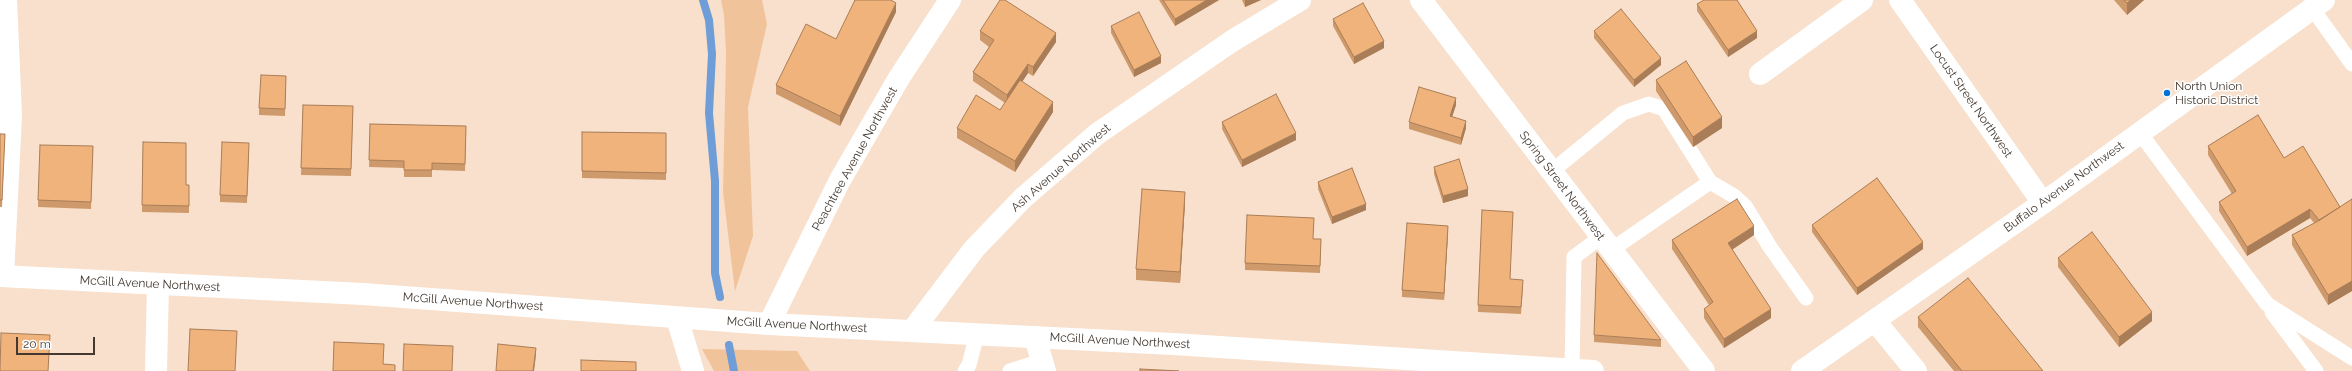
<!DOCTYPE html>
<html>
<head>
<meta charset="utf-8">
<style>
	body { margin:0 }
	#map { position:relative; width:2352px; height:371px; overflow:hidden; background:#f8e0cc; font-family:Raleway,sans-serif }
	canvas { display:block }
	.scale { position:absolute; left:16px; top:337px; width:79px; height:18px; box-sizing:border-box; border:2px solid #433931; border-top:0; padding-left:5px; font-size:12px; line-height:14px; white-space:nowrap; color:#433931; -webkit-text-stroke:3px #fff; paint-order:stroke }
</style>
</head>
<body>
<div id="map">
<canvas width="2352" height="371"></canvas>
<div class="scale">20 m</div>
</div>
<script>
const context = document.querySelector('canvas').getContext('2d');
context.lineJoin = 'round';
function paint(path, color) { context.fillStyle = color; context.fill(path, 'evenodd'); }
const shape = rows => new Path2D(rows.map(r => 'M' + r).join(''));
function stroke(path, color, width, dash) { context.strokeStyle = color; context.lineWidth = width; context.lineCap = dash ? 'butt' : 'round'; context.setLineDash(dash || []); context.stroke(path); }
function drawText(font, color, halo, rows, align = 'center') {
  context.font = font + ' Raleway,sans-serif'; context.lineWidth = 3; context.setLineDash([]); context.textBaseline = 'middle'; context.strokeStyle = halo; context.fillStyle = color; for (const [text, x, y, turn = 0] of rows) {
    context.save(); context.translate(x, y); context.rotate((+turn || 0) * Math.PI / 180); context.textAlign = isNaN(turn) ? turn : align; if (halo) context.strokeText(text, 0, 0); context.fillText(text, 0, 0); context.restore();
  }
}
paint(shape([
	[721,0,762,0,767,24,748,107,753,236,735,291,723,192,726,53,724,15],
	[702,349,797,351,810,371,714,371]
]), '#f1c39b');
stroke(shape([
	[703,0,709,20,712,54,709,113,715,181,715,273,720,297],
	[729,345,734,371]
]), '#6e9dd8', 8);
stroke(shape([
	[2312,8,2352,64],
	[2140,133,2267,304,2352,358],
	[1551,172,1623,113,1649,104,1664,109,1710,182,1734,196,1745,206,1770,247,1806,298],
	[1611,250,1710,182],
	[2272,312,2316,371],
	[1572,369,1574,257,1601,237],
	[965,371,969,365,977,334],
	[1010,371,1042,361]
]), '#fff', 15);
stroke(shape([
	[1421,0,1704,371],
	[1900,0,2043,203],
	[1760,74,1862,0],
	[3,276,11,115,6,0],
	[677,318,693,371],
	[769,324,840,180,899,78,950,0],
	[912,331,974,249,1023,198,1097,134,1232,41,1300,0],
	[1035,337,1045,371],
	[156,371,158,284]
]), '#fff', 22);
stroke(shape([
	[0,276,363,294,769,324,1173,344,1593,371],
	[1875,321,1916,371],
	[1802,371,2043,203,2324,0]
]), '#fff', 22);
paint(shape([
	[1159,0,1219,0,1175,26],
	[1242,0,1261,0,1245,7],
	[2114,0,2144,0,2127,15],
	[1697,4,1757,38,1728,57,1697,11],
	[896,12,840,126,776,94,776,85,836,39],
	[1333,19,1384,48,1354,64,1333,26],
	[1111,26,1161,63,1134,77,1111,33],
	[980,31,1056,42,1033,76,1028,73,1022,82,1053,112,1015,172,957,138,957,128,1000,110,1005,103,973,81,973,72,989,47,980,40],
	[1594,31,1661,65,1634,87,1594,38],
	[286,76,285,116,259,115,259,108],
	[1656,80,1722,128,1693,147,1656,91],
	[303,105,353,106,351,176,301,175],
	[1456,105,1452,117,1466,128,1461,145,1409,129,1409,122],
	[1222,122,1296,140,1242,167,1222,129],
	[370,124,466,126,465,171,432,170,432,177,404,177,404,168,369,167],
	[582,132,666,133,666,180,582,178],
	[0,134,5,134,2,207,0,207],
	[143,142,186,185,189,185,189,213,142,212],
	[93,146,91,209,38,207,38,200],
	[2208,146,2284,158,2340,207,2352,199,2352,291,2328,305,2292,245,2292,235,2314,223,2310,218,2247,256,2219,211,2219,202,2232,194,2208,155],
	[249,150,247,203,220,202,220,195],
	[1434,167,1468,196,1443,203,1434,174],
	[1318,182,1366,210,1332,224,1318,189],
	[1185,203,1180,283,1136,280,1136,269],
	[1812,225,1923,249,1857,295,1812,232],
	[1448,233,1444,300,1402,297,1402,290],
	[1754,235,1732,250,1771,318,1724,348,1704,318,1704,309,1709,305,1672,249,1672,240],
	[1313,239,1321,239,1320,273,1245,270,1245,263],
	[2058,258,2152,321,2119,347,2058,267],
	[1510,279,1523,287,1521,314,1478,312,1478,305],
	[1918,317,2043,371,1954,371,1918,327],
	[1594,335,1661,340,1661,347,1594,342]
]), '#cf9a6b');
paint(shape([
	[1207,0,1219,0,1175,26,1175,19],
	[1245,0,1261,0,1245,7],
	[2131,0,2144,0,2127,15,2127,3],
	[896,3,896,12,840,126,840,116],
	[1757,31,1757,38,1728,57,1728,50],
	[1056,33,1056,42,1033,76,1033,67],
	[1384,41,1384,48,1354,64,1354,57],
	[1161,56,1161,63,1134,77,1134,70],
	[1661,58,1661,65,1634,87,1634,80],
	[1028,64,1028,73,1007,104,1007,95],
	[1456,98,1456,105,1450,123,1450,116],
	[1053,102,1053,112,1015,172,1015,161],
	[1722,117,1722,128,1693,147,1693,137],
	[1466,121,1466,128,1461,145,1461,138],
	[1296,133,1296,140,1242,167,1242,160],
	[1468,189,1468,196,1443,203,1443,196],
	[1185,192,1185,203,1180,283,1180,272],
	[1366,204,1366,210,1332,224,1332,217],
	[2310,209,2310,218,2247,256,2247,247],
	[1448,226,1448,233,1444,300,1444,293],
	[1754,226,1754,235,1728,252,1728,243],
	[1923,242,1923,249,1857,295,1857,288],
	[2352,281,2352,291,2328,305,2328,295],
	[1771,309,1771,318,1724,348,1724,339],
	[2152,312,2152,321,2119,347,2119,337],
	[536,348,536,355,534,371,533,371]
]), '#a97d57');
const building = shape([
	[855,0,891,0,896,3,840,116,776,85,806,24,836,39,855,0],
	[1000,0,1005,0,1056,33,1033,67,1028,64,1007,95,973,72,994,40,980,31,1000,0],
	[1163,0,1207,0,1175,19,1163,0],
	[1704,0,1737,0,1757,31,1728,50,1697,4,1704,0],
	[2124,0,2131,0,2127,3,2124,0],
	[1363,3,1384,41,1354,57,1333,19,1363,3],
	[1621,9,1661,58,1634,80,1594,31,1621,9],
	[1139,12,1161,56,1134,70,1111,26,1139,12],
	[1686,61,1722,117,1693,137,1656,80,1686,61],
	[261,75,286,76,285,109,259,108,261,75],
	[1020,80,1053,102,1015,161,957,128,976,95,1000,110,1020,80],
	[1419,87,1456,98,1450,116,1466,121,1461,138,1409,122,1419,87],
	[1276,94,1296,133,1242,160,1222,122,1276,94],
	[303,105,353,106,351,169,301,168,303,105],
	[2258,115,2284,158,2303,146,2340,207,2319,220,2310,209,2247,247,2219,202,2236,191,2208,146,2258,115],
	[370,124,466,126,465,164,432,163,432,170,404,170,404,161,369,160,370,124],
	[582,132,666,133,666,173,582,171,582,132],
	[0,134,5,134,2,200,0,200,0,134],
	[143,142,186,143,186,185,189,185,189,206,142,205,143,142],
	[222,142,249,143,247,196,220,195,222,142],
	[40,145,93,146,91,202,38,200,40,145],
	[1459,159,1468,189,1443,196,1434,167,1459,159],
	[1352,168,1366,204,1332,217,1318,182,1352,168],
	[1877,178,1923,242,1857,288,1812,225,1877,178],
	[1142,189,1185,192,1180,272,1136,269,1142,189],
	[1737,199,1754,226,1728,243,1771,309,1724,339,1704,309,1713,302,1672,240,1737,199],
	[2352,199,2352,281,2328,295,2292,235,2320,220,2352,199],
	[1482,210,1513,212,1510,279,1523,280,1521,307,1478,305,1482,210],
	[1247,215,1314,218,1313,239,1321,239,1320,266,1245,263,1247,215],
	[1407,223,1448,226,1444,293,1402,290,1407,223],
	[2092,232,2152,312,2119,337,2058,258,2092,232],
	[1597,253,1661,340,1594,335,1597,253],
	[1968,278,2043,371,1962,371,1918,317,1968,278],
	[190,329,237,331,235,371,188,371,190,329],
	[1,333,50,335,48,371,0,371,1,333],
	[334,342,384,344,383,364,395,365,395,371,333,371,334,342],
	[404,344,453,346,452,371,403,371,404,344],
	[498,344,536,348,533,371,496,371,498,344],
	[581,360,636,362,636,371,581,371,581,360],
	[1140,369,1179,371,1140,371,1140,369]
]);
paint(building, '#f1b37c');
stroke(building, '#a97d57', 1);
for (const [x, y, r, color] of [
	[2167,93,4,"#0272d9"]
]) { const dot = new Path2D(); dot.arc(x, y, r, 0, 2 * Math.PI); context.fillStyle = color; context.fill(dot); stroke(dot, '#fff', 1.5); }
drawText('12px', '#433931', '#fff', [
	["North Union",2175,86],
	["Historic District",2175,100]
], 'left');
drawText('12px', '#433931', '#fff', [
	["Locust Street Northwest",1971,101,55],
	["Peachtree Avenue Northwest",855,159,-61],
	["Ash Avenue Northwest",1061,168,-41],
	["Spring Street Northwest",1562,186,53],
	["Buffalo Avenue Northwest",2064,187,-36],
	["McGill Avenue Northwest",150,284,3],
	["McGill Avenue Northwest",473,302,4],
	["McGill Avenue Northwest",797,325,3],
	["McGill Avenue Northwest",1120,341,3]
]);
</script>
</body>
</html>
